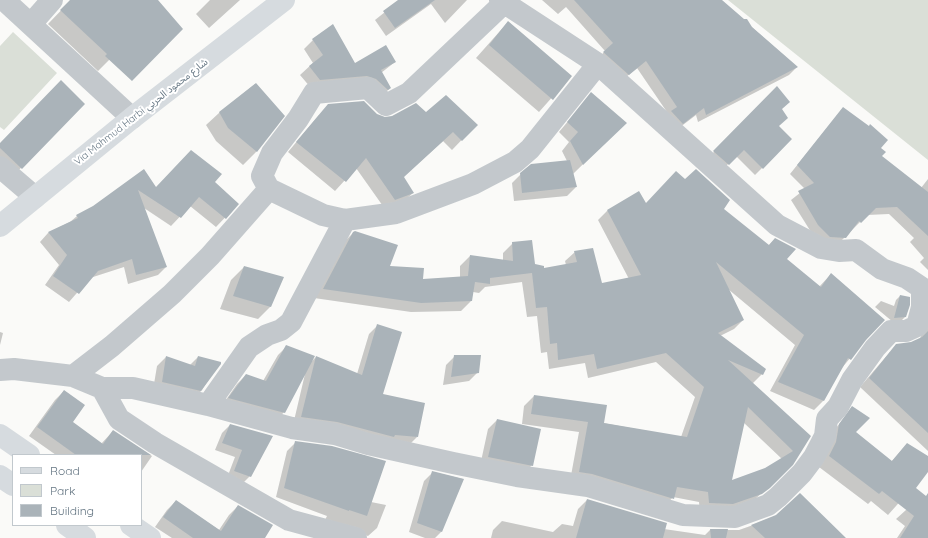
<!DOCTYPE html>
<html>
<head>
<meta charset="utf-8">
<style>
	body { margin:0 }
	#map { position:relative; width:928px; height:538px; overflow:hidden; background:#fafaf8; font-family:Quicksand,sans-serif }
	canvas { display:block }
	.legend { position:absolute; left:12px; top:454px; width:130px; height:72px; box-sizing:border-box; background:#fff; border:1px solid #c1c8cd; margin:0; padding:5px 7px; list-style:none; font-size:12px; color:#657683 }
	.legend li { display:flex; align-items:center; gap:8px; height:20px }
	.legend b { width:20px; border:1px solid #c1c8cd }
</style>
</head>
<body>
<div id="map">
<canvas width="928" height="538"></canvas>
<ul class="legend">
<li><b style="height:5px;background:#d6dbdf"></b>Road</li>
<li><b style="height:11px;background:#dadfd7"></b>Park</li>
<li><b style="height:11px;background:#aab3b9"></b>Building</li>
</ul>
</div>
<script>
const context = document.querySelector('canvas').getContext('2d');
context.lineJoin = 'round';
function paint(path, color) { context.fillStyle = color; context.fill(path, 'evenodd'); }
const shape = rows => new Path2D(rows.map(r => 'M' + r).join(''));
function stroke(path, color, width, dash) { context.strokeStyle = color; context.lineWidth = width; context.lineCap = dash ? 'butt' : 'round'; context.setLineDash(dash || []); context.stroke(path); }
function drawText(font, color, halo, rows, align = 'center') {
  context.font = font + ' Quicksand,"Noto Sans Arabic",sans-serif'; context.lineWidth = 4; context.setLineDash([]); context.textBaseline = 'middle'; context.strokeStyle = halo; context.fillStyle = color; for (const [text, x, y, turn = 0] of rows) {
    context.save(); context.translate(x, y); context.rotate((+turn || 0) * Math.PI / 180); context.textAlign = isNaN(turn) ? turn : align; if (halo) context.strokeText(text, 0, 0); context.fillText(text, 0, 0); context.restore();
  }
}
paint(shape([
	[728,0,928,0,928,160],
	[13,32,57,73,4,130,0,127,0,46]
]), '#dadfd7');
paint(shape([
	[71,0,157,0,111,58,98,71,48,24],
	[210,0,240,0,209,28,196,14],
	[400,0,467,0,445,23,431,4,386,36,375,20],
	[542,0,721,0,797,67,789,75,698,122,696,115,675,131,669,115,637,68,620,82,596,61,605,51,566,7,558,14],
	[508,22,571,76,539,112,476,58],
	[313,40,355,64,395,62,381,73,390,88,381,97,311,88,300,75,313,63,304,49],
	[255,84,283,116,256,152,243,165,216,141,206,125,219,113],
	[777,88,781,110,778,126,791,139,755,175,736,156,721,171,707,159],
	[591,94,625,123,573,174,576,187,567,196,514,201,512,183,521,174,567,161,562,151,569,142,559,132],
	[84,104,8,181,0,173,0,144],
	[843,108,880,148,881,156,921,188,928,179,928,270,920,262,924,258,910,242,914,238,889,214,867,215,837,245,811,232,791,200,805,189,790,174],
	[426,113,476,125,452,150,443,141,403,177,413,193,403,202,385,209,356,168,335,191,288,152,319,115,377,115,385,118],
	[144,170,156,188,213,182,238,204,216,227,190,206,171,226,144,208,166,267,158,275,128,284,124,267,90,278,69,302,45,285,59,265,40,242,48,233,70,222,77,216,93,207],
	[646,204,722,209,768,246,775,239,786,259,819,287,831,274,871,333,841,369,823,401,814,410,770,391,795,345,728,289,743,320,734,329,720,336,762,374,752,384,809,436,782,474,751,503,700,513,699,502,673,497,663,508,570,481,579,432,522,424,524,406,534,396,603,423,681,437,695,397,656,362,588,378,585,363,549,369,547,352,541,353,537,316,527,317,522,282,485,287,479,293,473,292,471,301,461,311,411,312,314,298,344,242,354,232,389,267,421,280,460,278,460,266,470,256,503,261,503,253,513,243,534,265,543,270,566,265,565,261,575,252,601,284,629,279,598,220,607,211],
	[743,422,782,459,766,469,731,482],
	[244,267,271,306,258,319,220,309,231,280],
	[900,296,905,317,901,321,893,322,875,307,881,301,894,306,896,300],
	[378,325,381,395,417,437,409,445,293,425,305,374,284,412,275,422,221,407,237,384,246,375,263,381,278,355,287,346,312,361,316,357,357,374,369,334],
	[928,325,928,362,919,341,923,331],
	[0,332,3,333,0,345],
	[890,352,928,393,928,451,860,387],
	[455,356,478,372,469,381,443,385,446,365],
	[166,357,190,365,198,357,219,363,202,390,193,399,153,390,157,366],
	[64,391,71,422,101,444,113,431,152,456,141,472,141,455,56,455,29,436,55,400],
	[853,408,855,432,891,462,907,444,928,458,928,470,888,515,871,501,868,504,819,467,829,436],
	[497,420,532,465,523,474,480,466,488,429],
	[230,425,271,436,250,476,242,484,227,478,235,457,215,450,222,433],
	[296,442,371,502,386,505,377,528,368,536,325,520,327,516,276,497,287,451],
	[433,472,463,479,441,532,435,538,425,538,409,532,424,481],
	[800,494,817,538,491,538,493,530,502,521,553,532,562,524,573,526,578,509,587,500,664,529,705,535,710,530,739,530,773,518],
	[928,495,928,538,897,538,905,526,896,519,906,510],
	[176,501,219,530,229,515,238,506,264,538,172,538,155,527,167,510]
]), '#0003');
paint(shape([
	[70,0,158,0,183,29,132,81,105,56,107,54,60,10],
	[398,0,435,0,395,28,383,11],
	[574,0,722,0,744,19,747,19,752,27,798,67,706,115,704,108,683,124,671,111,677,107,646,61,629,75,603,52,613,43],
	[508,21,572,76,553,100,489,45],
	[333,24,355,63,386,45,396,62,381,70,391,88,388,90,376,79,367,76,320,80,309,66,323,55,312,39],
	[61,80,85,104,22,169,0,148,0,143],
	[256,83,285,116,257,152,228,128,219,112],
	[777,86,790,102,782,109,788,118,779,126,792,139,763,169,744,150,729,165,713,151],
	[591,92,627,123,583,165,570,141,578,132,567,122],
	[446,95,478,125,462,141,453,132,404,177,414,193,395,200,366,158,346,182,296,142,328,104,364,101,377,114,385,117,392,116,416,103,426,112],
	[843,107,869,126,870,124,888,140,881,148,886,152,882,156,928,192,928,236,897,207,876,208,861,223,859,221,846,238,830,237,818,225,798,191,814,183,797,165],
	[191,150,222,174,215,182,239,204,226,219,199,197,181,218,138,190,167,267,136,275,132,259,98,271,79,294,53,276,67,255,48,232,78,218,76,215,93,206,144,169,156,187],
	[570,160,577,187,522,193,520,173,531,164],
	[696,169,730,200,724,209,769,245,775,238,796,249,787,259,821,287,831,273,885,320,866,340,851,360,848,358,824,401,778,382,804,335,716,262,744,320,718,333,766,369,763,375,728,360,811,436,793,465,770,488,762,494,733,504,709,503,708,492,677,487,674,499,592,474,579,472,588,422,531,414,534,395,607,405,604,423,687,437,704,387,666,353,597,369,594,354,558,360,557,343,550,344,547,307,536,308,532,273,490,278,490,284,475,282,472,301,421,303,323,289,353,232,355,231,398,245,390,266,424,268,423,279,468,276,470,255,513,261,512,242,532,240,535,264,544,266,544,268,577,262,574,251,593,248,602,283,641,275,607,210,639,191,646,203,676,171,685,179],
	[748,407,793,451,765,468,732,480],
	[244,266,284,277,271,307,233,296],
	[900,295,910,297,910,305,906,317,894,318],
	[377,324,402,332,383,394,425,403,418,437,395,435,394,437,337,422,301,417,316,356,362,375],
	[928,331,928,433,869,378,896,344,911,342,922,337],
	[286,345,315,356,285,413,228,398,246,374,266,381],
	[454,355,481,355,479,373,451,377],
	[166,356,195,366,198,356,221,362,221,364,201,391,162,382],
	[64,390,85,405,73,422,103,444,113,430,151,455,76,455,37,427],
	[852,406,870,418,856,432,892,461,907,443,928,456,928,472,916,488,926,496,928,493,928,538,900,538,914,516,882,491,879,494,829,456,836,442,839,424],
	[497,419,541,429,533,466,488,457],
	[230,424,273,436,251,477,234,471,242,450,222,443],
	[295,441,332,446,386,461,367,516,349,510,349,511,284,488],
	[432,471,464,479,442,532,417,523],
	[800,493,846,538,765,538,751,525,776,515],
	[587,499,667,523,663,538,576,538],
	[176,500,221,531,238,505,273,525,265,538,193,538,163,517],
	[710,529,728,529,726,538,711,538]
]), '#aab3b9');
stroke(shape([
	[4,0,132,118],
	[504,3,409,93,386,105,368,88,314,93,298,119,272,153,262,176,269,189,323,215,345,220,396,213,473,184,515,162,530,149,598,64],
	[31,24,52,0],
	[0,167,35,197],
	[0,370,14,369,73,376,102,388,119,419,155,443,289,520,356,538],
	[73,376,112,346,172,294,210,256,269,189],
	[102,388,133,388,208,405,292,428,335,434,368,444,453,463,517,476,588,486,683,515,735,517,768,505,778,497,802,473,814,457,825,436,827,419,838,407,852,380,875,348,891,331,906,331,917,326,922,307,922,288,907,278,882,269,856,250,839,251,821,248,777,225,598,64,500,0],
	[208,405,249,347,267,335,281,330,291,322,345,220]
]), '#c3c8cc', 22);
stroke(shape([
	[0,226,132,118,284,0],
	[0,435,29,455],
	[0,476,13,485],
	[67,525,85,538],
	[131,525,150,538]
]), '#d6dbdf', 22);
drawText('10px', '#657683', '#fff', [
	["Via Mahmud Harbi شارع محمود الحربي",141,112,-38]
]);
</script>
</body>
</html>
